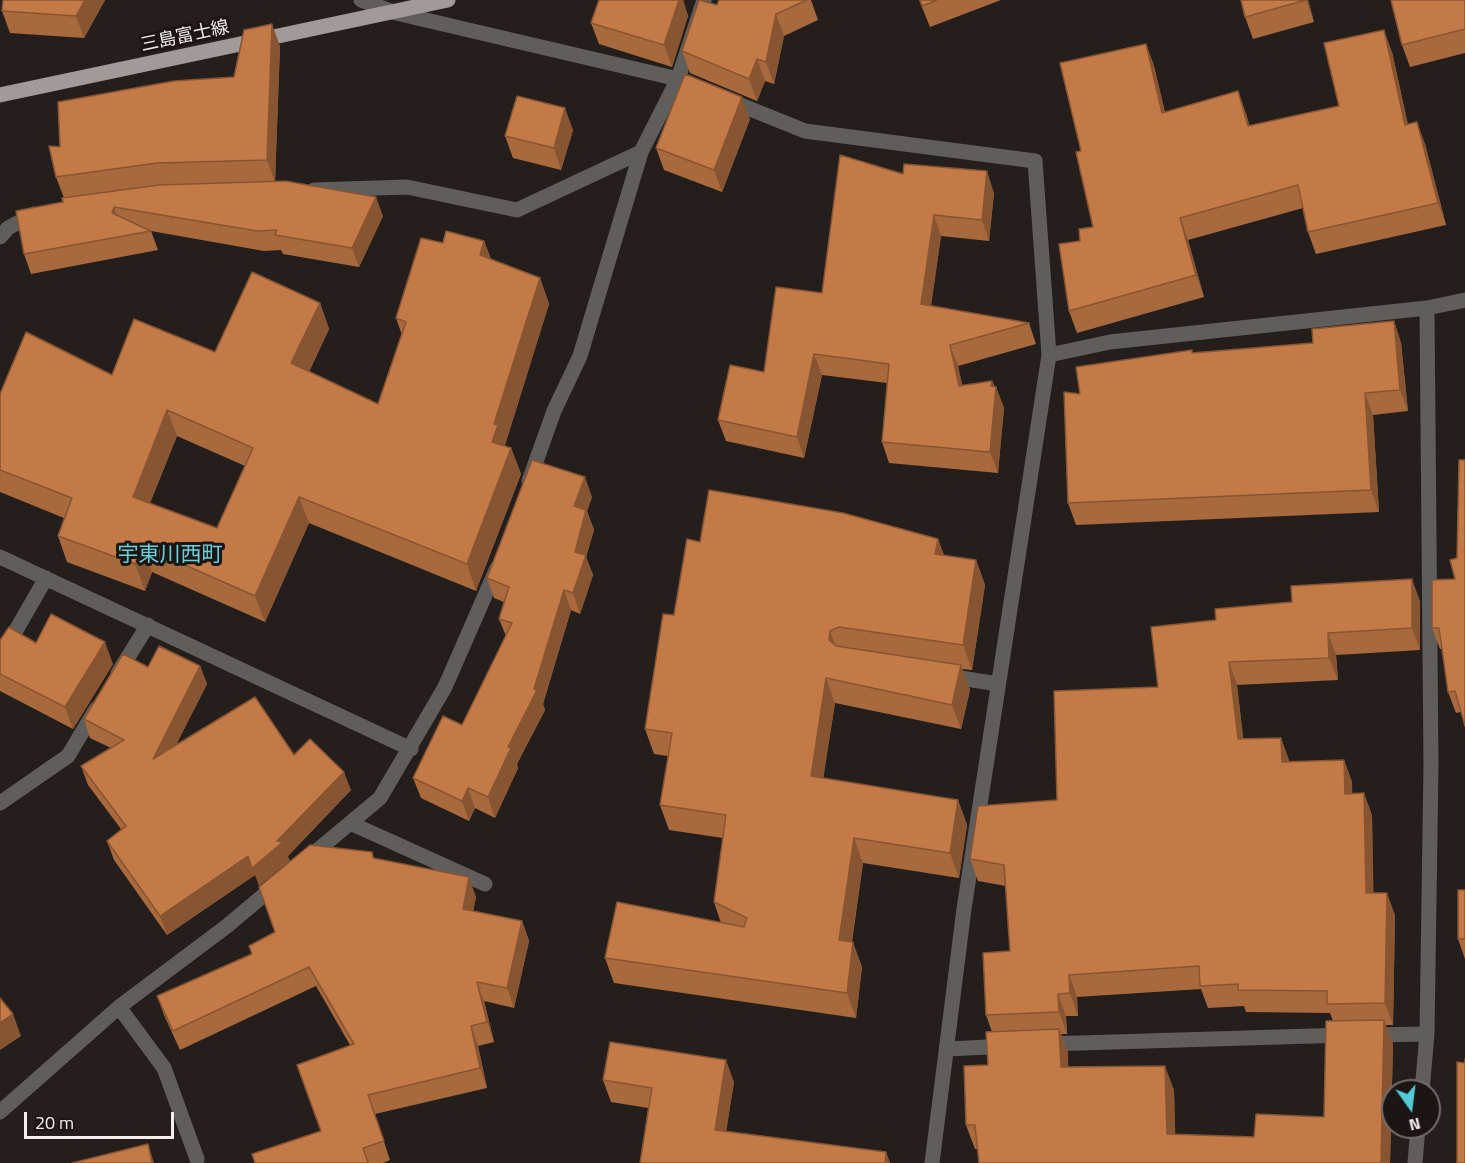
<!DOCTYPE html>
<html>
<head>
<meta charset="utf-8">
<style>
	body { margin:0 }
	#map { position:relative; width:1465px; height:1163px; overflow:hidden; background:#241f1d; font-family:"Titillium Web",sans-serif }
	canvas { display:block }
	.north { position:absolute; left:1381px; top:1079px; width:60px; height:60px; box-sizing:border-box; background:#1b1613; border:2px solid #716d6a; border-radius:50%; rotate:166deg; font-size:16px; font-weight:700; line-height:24px; text-align:center; color:#f3efed }
	.north::after { content:''; display:block; margin:auto; width:21px; height:27px; background:#52cbd7; clip-path:polygon(50% 0,100% 100%,50% 72%,0 100%) }
	.scale { position:absolute; left:24px; top:1112px; width:150px; height:27px; box-sizing:border-box; border:3px solid #f3efed; border-top:0; padding-left:8px; font-size:18px; line-height:21px; white-space:nowrap; color:#f3efed; -webkit-text-stroke:4px #1b1613; paint-order:stroke }
</style>
</head>
<body>
<div id="map">
<canvas width="1465" height="1163"></canvas>
<div class="north">N</div>
<div class="scale">20 m</div>
</div>
<script>
const context = document.querySelector('canvas').getContext('2d');
context.lineJoin = 'round';
const shape = rows => new Path2D(rows.map(r => 'M' + r).join(''));
function stroke(path, color, width, dash) { context.strokeStyle = color; context.lineWidth = width; context.lineCap = dash ? 'butt' : 'round'; context.setLineDash(dash || []); context.stroke(path); }
function paint(path, color) { context.fillStyle = color; context.fill(path, 'evenodd'); }
function drawText(font, color, halo, rows, align = 'center') {
  context.font = font + ' "Titillium Web","Noto Sans JP",sans-serif'; context.lineWidth = 6; context.setLineDash([]); context.textBaseline = 'middle'; context.strokeStyle = halo; context.fillStyle = color; for (const [text, x, y, turn = 0] of rows) {
    context.save(); context.translate(x, y); context.rotate((+turn || 0) * Math.PI / 180); context.textAlign = isNaN(turn) ? turn : align; if (halo) context.strokeText(text, 0, 0); context.fillText(text, 0, 0); context.restore();
  }
}
stroke(shape([
	[361,0,396,13,678,79,700,88],
	[728,100,805,131,1035,161,1049,355,964,909,932,1163],
	[314,190,407,187,517,210,641,152],
	[0,237,8,228,34,214],
	[1049,355,1110,342,1427,308,1465,300],
	[529,481,554,411,580,356,641,152,678,79,704,0],
	[0,557,411,749],
	[0,658,46,578],
	[118,673,148,625],
	[948,676,998,684],
	[0,803,68,756,96,709],
	[350,823,485,884],
	[307,859,380,798,445,687,497,568],
	[119,1007,164,1068,197,1159],
	[1370,1035,1427,1034],
	[1046,1044,1346,1035],
	[948,1049,1007,1046],
	[1422,1091,1427,1034,1431,765,1427,308],
	[0,1112,119,1007,227,926,277,884],
	[1415,1163,1418,1127]
]), '#605e5c', 15);
stroke(shape([
	[0,95,448,0]
]), '#a09b98', 15);
paint(shape([
	[105,0,84,38,10,33,2,11],
	[599,0,683,0,688,16,672,67,599,44,591,23],
	[719,0,811,0,818,20,784,36,774,84,765,81,757,101,690,73,682,51,717,5],
	[919,0,1001,0,930,27],
	[1241,0,1308,0,1314,22,1253,39,1245,17],
	[1465,0,1465,53,1410,67,1402,45],
	[1146,44,1154,66,1165,112,1246,113,1249,126,1339,106,1392,52,1408,125,1425,144,1446,225,1316,254,1308,232,1303,208,1188,240,1204,297,1077,333,1069,311,1093,227,1081,151],
	[280,46,275,181,383,216,359,267,283,254,281,250,264,251,151,231,158,250,31,274,24,254,63,202,64,198,56,177,60,147,234,77],
	[750,119,722,192,664,170,656,148],
	[573,130,561,170,513,158,505,136],
	[903,174,994,193,989,241,941,236,931,306,1029,323,1036,344,958,366,962,385,992,381,995,387,996,387,1004,408,998,473,889,463,882,442,887,383,822,375,804,458,726,441,718,420,764,372,822,293],
	[484,241,491,259,540,278,549,304,505,445,506,446,511,448,521,474,476,591,309,523,265,622,152,572,145,591,67,562,58,536,64,518,0,492,0,394,112,375,215,352,320,303,329,329,309,372,378,404,402,335,396,318,443,243],
	[177,436,245,466,217,528,150,503],
	[1394,321,1401,343,1408,411,1373,415,1379,512,1076,525,1068,503,1080,394,1193,353,1313,343],
	[592,497,587,511,594,530,586,557,593,575,580,614,571,610,543,704,545,710,517,764,518,768,495,818,475,808,469,821,421,798,413,778,462,725,506,636,499,619,504,602,494,598,487,578],
	[938,539,944,555,976,560,985,585,972,670,962,669,970,690,961,729,835,703,823,778,958,800,967,825,959,878,863,863,852,942,862,967,856,1018,614,983,605,958,721,923,714,902,723,838,669,830,660,805,668,756,654,754,645,729,674,615,700,542],
	[1457,558,1461,712,1456,713,1448,692,1442,649,1440,649,1432,628,1455,579],
	[1420,601,1420,650,1336,655,1338,680,1237,685,1243,738,1281,738,1289,762,1344,760,1352,782,1352,794,1372,815,1373,893,1395,915,1393,1025,1385,1025,1393,1044,1390,1163,975,1149,966,1125,988,1065,992,1032,986,1015,1010,951,1006,886,978,881,970,859,1057,800,1158,687,1151,627],
	[1201,989,1208,1008,1244,1006,1246,1012,1330,1013,1333,1021,1324,1117,1254,1137,1175,1134,1174,1090,1068,1067,1068,1053,1061,1034,1067,1034,1066,1016,1078,1016,1077,997],
	[0,640,36,643,113,664,73,729,0,691],
	[200,666,207,684,176,745,294,755,351,790,288,856,255,875,167,935,114,860,107,841,121,829,88,785,81,766,111,748,90,738,84,719,148,667],
	[372,852,374,858,476,897,473,911,522,921,529,941,514,1008,484,1001,494,1042,478,1046,487,1088,375,1114,390,1160,383,1163,255,1163,321,1131,350,1045,316,986,180,1050,164,1015,157,996,252,954,275,932],
	[1465,890,1465,959,1458,939],
	[603,1080,734,1082,726,1131,886,1152,890,1163,640,1163,648,1108,611,1102]
]), '#a8693d');
paint(shape([
	[85,0,105,0,84,38,76,16],
	[679,0,683,0,688,16,672,67,664,45],
	[1306,0,1308,0,1314,22],
	[776,14,784,36,774,84,766,62],
	[272,24,280,46,275,182,267,160],
	[1384,30,1392,52,1413,147,1405,125],
	[1146,44,1154,66,1170,135,1162,113],
	[757,59,765,81,757,101,749,79],
	[1238,91,1246,113,1256,148,1248,126],
	[742,97,750,119,722,192,714,170],
	[565,108,573,130,561,170,554,148],
	[1417,122,1425,144,1446,225,1438,203],
	[987,171,994,193,989,241,982,220],
	[376,197,383,216,359,267,352,248],
	[114,207,121,226,112,213],
	[934,215,941,236,928,325,921,304],
	[1180,218,1188,240,1204,297,1196,275],
	[484,241,494,268,480,255],
	[540,278,549,304,505,445,508,451,492,442,494,424],
	[320,303,329,329,301,389,291,363],
	[1394,321,1401,343,1408,411,1400,390],
	[950,345,958,366,967,407,959,386],
	[814,354,822,375,804,458,797,437],
	[992,381,996,390,996,387,1004,408,998,473,990,452,991,386],
	[1365,393,1373,415,1379,512,1371,490],
	[167,410,177,436,142,523,133,497],
	[511,448,521,474,476,591,467,564],
	[585,477,592,497,587,511,594,530,586,557,593,575,580,614,573,593,575,552,574,506],
	[299,497,309,523,265,622,255,596],
	[938,539,947,564,935,554],
	[142,546,152,572,145,591,135,564],
	[976,560,985,585,972,670,963,645],
	[1412,579,1420,601,1420,650,1412,628],
	[564,590,571,610,543,704,545,710,517,764,518,768,495,818,488,797,508,747,534,689],
	[830,631,839,655,829,640],
	[1328,633,1336,655,1338,680,1329,658],
	[105,642,113,664,73,729,65,707],
	[1229,662,1237,685,1246,761,1238,739],
	[961,665,970,690,961,729,952,705],
	[200,666,207,684,159,778,153,759],
	[826,678,835,703,820,800,811,776],
	[1281,738,1289,760,1290,784,1282,762],
	[1344,760,1352,782,1353,816,1345,794],
	[344,772,351,790,288,856,290,861,259,886,255,875,167,935,160,916,248,856,277,841],
	[468,788,475,808,469,821,462,801],
	[1364,793,1372,815,1374,915,1366,893],
	[958,800,967,825,959,878,950,853],
	[854,838,863,863,848,965,839,940],
	[469,877,476,897,470,928,463,909],
	[1387,893,1395,915,1393,1025,1385,1003],
	[522,921,529,941,514,1008,507,988],
	[853,942,862,967,856,1018,847,993],
	[1069,975,1077,997,1078,1016,1070,993],
	[477,982,484,1001,494,1042,487,1022],
	[1058,994,1066,1016,1067,1034,1059,1012],
	[13,1014,21,1036,0,1050,0,1023],
	[1384,1020,1393,1044,1390,1163,1381,1163],
	[471,1026,478,1046,487,1088,480,1068],
	[1059,1029,1068,1053,1069,1091,1061,1067],
	[726,1060,734,1082,723,1152,715,1130],
	[1165,1066,1174,1090,1176,1158,1167,1134],
	[148,1144,154,1163,152,1163],
	[886,1152,890,1163,885,1163]
]), '#885532');
const building = shape([
	[3,0,85,0,76,16,2,11,3,0],
	[599,0,679,0,664,45,591,23,599,0],
	[699,0,717,5,719,0,807,0,776,14,766,62,757,59,749,79,682,51,699,0],
	[920,0,937,0,922,6,920,0],
	[1241,0,1306,0,1245,17,1241,0],
	[1391,0,1465,0,1465,29,1402,45,1391,0],
	[272,24,267,160,157,163,56,177,49,146,60,147,58,102,174,81,234,77,244,30,272,24],
	[1384,30,1405,125,1417,122,1438,203,1308,232,1298,185,1180,218,1196,275,1069,311,1059,244,1080,241,1079,229,1093,227,1076,152,1081,151,1060,63,1146,44,1162,113,1238,91,1248,126,1339,106,1324,43,1384,30],
	[685,74,742,97,714,170,656,148,685,74],
	[517,96,565,108,554,148,505,136,517,96],
	[840,155,903,174,904,164,987,171,982,220,934,215,921,304,1029,323,950,345,959,386,992,381,991,386,996,387,990,452,882,442,889,364,814,354,797,437,718,420,730,365,764,372,776,287,822,293,840,155],
	[285,181,376,197,352,248,275,235,277,230,257,231,114,207,112,213,151,231,24,254,16,211,63,202,62,198,159,185,285,181],
	[446,231,484,241,480,255,540,278,494,424,498,425,492,442,511,448,467,564,299,497,255,596,142,546,135,564,58,536,72,498,0,470,0,394,26,332,112,375,134,319,215,352,252,272,320,303,291,363,378,404,406,322,396,318,421,238,443,243,446,231],
	[167,410,253,448,217,528,133,497,167,410],
	[1394,321,1400,390,1365,393,1371,490,1068,503,1064,392,1080,394,1076,367,1192,350,1192,353,1313,343,1312,329,1394,321],
	[532,460,585,477,574,506,586,510,575,552,586,555,573,593,564,590,534,689,537,690,508,747,511,748,488,797,468,788,462,801,413,778,443,716,462,725,512,623,499,619,509,587,487,578,532,460],
	[1459,460,1465,460,1465,726,1455,691,1448,692,1439,628,1432,628,1432,580,1455,579,1450,560,1457,558,1459,460],
	[709,490,843,513,938,539,935,554,976,560,963,645,839,627,830,631,829,640,836,646,961,665,952,705,826,678,811,776,958,800,950,853,854,838,839,940,853,942,847,993,605,958,617,902,744,927,747,918,714,902,726,815,660,805,672,733,645,729,663,614,674,615,687,539,700,542,709,490],
	[1412,579,1412,628,1328,633,1329,658,1229,662,1238,739,1281,738,1282,762,1344,760,1345,794,1364,793,1366,893,1387,893,1385,1003,1327,1004,1327,991,1238,990,1238,984,1200,986,1199,966,1069,975,1070,993,1058,994,1059,1012,986,1015,983,953,1010,951,1004,865,970,859,978,806,1057,800,1054,691,1158,687,1151,627,1216,620,1215,609,1292,602,1291,586,1412,579],
	[51,614,105,642,65,707,0,674,0,640,9,627,36,643,51,614],
	[159,646,200,666,153,759,255,697,294,755,310,739,344,772,277,841,283,842,252,868,248,856,160,916,107,841,126,826,81,766,124,740,84,719,123,654,148,667,159,646],
	[310,845,372,852,373,858,469,877,463,909,522,921,507,988,477,982,487,1022,471,1026,480,1068,368,1095,384,1141,363,1148,368,1163,255,1163,252,1154,321,1131,297,1065,354,1044,309,967,173,1031,157,996,252,954,249,946,275,932,259,887,310,845],
	[1458,890,1465,890,1465,939,1458,939,1458,890],
	[0,998,13,1014,0,1023,0,998],
	[1384,1020,1381,1163,979,1163,975,1125,966,1125,964,1066,988,1065,986,1032,1059,1029,1061,1067,1165,1066,1167,1134,1254,1137,1256,1114,1324,1117,1326,1021,1384,1020],
	[610,1042,726,1060,715,1130,886,1152,885,1163,640,1163,652,1088,603,1080,610,1042],
	[1465,1059,1465,1163,1457,1163,1457,1062,1465,1063,1465,1059],
	[148,1144,152,1163,72,1163,148,1144]
]);
paint(building, '#c37a47');
stroke(building, '#885532', 1.5);
drawText('18px', '#f3efed', '#1b1613', [
	["三島富士線",185,37,-12]
]);
drawText('21px', '#66d1dc', '#1b1613', [
	["宇東川西町",170,556]
]);
</script>
</body>
</html>
